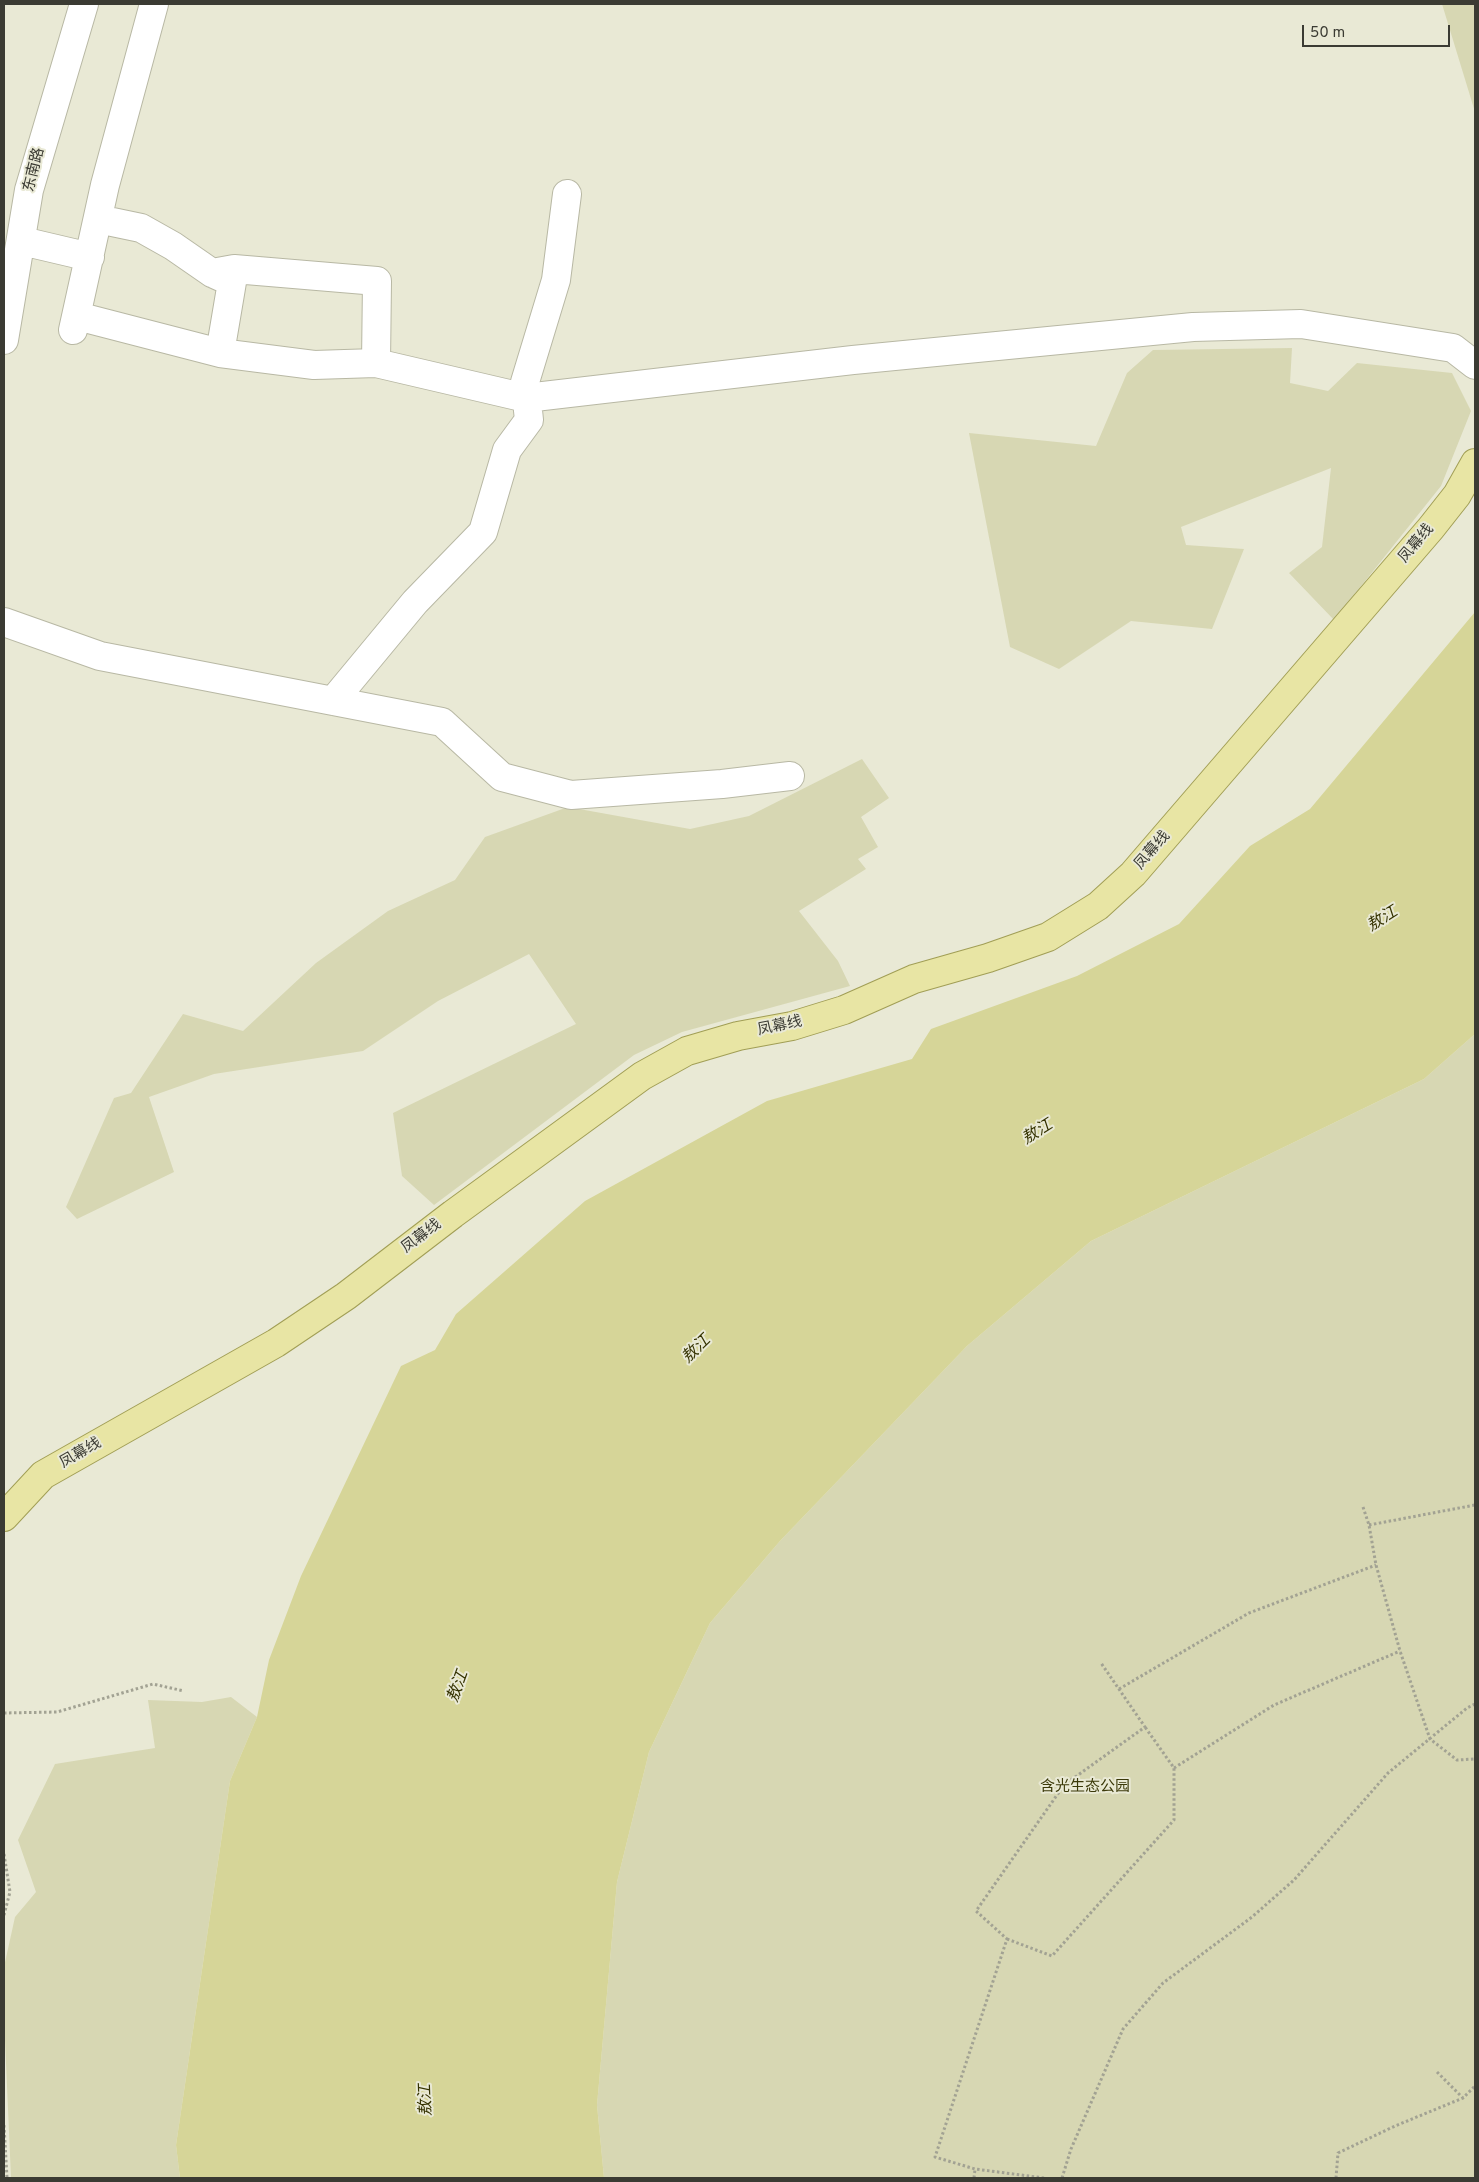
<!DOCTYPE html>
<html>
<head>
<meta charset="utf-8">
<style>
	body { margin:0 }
	#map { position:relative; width:1479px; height:2182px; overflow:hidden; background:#e9e9d5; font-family:Overpass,sans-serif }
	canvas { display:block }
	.frame { position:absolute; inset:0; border:5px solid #3b3b33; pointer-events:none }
	.scale { position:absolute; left:1302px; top:25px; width:148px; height:22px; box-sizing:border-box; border:2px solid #3b3b33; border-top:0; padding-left:6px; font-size:15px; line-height:18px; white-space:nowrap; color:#3b3b33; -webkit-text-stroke:4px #e9e9d5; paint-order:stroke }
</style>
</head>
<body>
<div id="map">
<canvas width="1479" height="2182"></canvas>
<div class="frame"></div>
<div class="scale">50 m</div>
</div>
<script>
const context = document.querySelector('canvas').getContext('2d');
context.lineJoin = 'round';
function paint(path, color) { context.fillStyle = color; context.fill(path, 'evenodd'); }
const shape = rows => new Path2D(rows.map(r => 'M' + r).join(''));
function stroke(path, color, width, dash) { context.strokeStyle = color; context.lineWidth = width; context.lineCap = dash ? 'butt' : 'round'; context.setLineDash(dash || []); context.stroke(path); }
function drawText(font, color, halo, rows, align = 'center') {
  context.font = font + ' Overpass,"Noto Sans SC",sans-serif'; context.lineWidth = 4; context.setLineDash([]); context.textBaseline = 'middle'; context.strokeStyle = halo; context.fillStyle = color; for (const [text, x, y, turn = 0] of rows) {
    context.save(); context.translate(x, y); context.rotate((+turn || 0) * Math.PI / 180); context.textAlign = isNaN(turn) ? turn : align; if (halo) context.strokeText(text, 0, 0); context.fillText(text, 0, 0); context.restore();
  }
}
paint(shape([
	[1442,4,1475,4,1475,112],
	[1292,348,1290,383,1328,391,1357,363,1452,373,1471,411,1441,486,1334,620,1289,573,1322,547,1331,468,1181,527,1186,545,1244,549,1212,629,1131,621,1059,669,1010,647,969,433,1096,446,1127,373,1153,350],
	[862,759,889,798,861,817,878,847,858,859,866,869,799,911,838,961,850,986,682,1032,634,1055,434,1205,402,1176,393,1113,576,1024,529,954,438,1001,363,1051,214,1074,149,1097,174,1172,77,1219,66,1207,114,1098,131,1093,183,1014,243,1031,316,963,388,911,455,880,485,837,568,807,690,829,749,816],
	[1475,1034,1475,2178,604,2178,597,2105,617,1882,649,1752,710,1623,780,1541,967,1346,1091,1241,1424,1079],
	[231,1697,257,1717,230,1781,176,2145,180,2178,11,2178,5,2040,4,1967,15,1917,36,1892,18,1840,55,1764,155,1748,148,1700,202,1702]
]), '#d7d7b3');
paint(shape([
	[1475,612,1475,1034,1424,1079,1091,1241,967,1346,780,1541,710,1623,649,1752,617,1882,597,2105,604,2178,180,2178,176,2145,230,1781,257,1717,269,1660,301,1576,401,1366,435,1350,456,1314,585,1201,767,1101,912,1059,931,1029,1077,976,1179,924,1250,846,1310,809]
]), '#d6d598');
const minor = shape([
	[98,219,141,228,173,246,212,273,232,282,220,353],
	[22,241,90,257],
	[212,273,234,269,377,281,376,363],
	[77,316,220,353,314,365,376,363,526,398,853,360,1193,327,1301,324,1453,348,1475,365],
	[73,330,105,185,154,4],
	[4,340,29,190,84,4],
	[4,622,100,656,442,722,502,777,571,795,722,784,790,776],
	[333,701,415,602,483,532,507,450,529,420,525,382,556,280,567,194]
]);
const major = shape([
	[4,1517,43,1475,276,1343,346,1296,453,1214,642,1076,687,1051,738,1036,792,1026,844,1010,914,979,988,958,1048,937,1098,906,1133,874,1431,528,1457,495,1475,463]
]);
stroke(minor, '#b8b8a4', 30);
stroke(major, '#a19e55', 30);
stroke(shape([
	[1363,1507,1369,1525,1376,1565,1400,1651,1430,1739,1457,1760,1475,1759],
	[1369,1525,1475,1505],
	[1119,1689,1249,1613,1376,1565],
	[4,1713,57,1712,153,1684,184,1691],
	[1174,1768,1274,1705,1400,1651],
	[4,1854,10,1892,4,1915],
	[1007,1939,1052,1956,1174,1820,1174,1768,1145,1727],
	[1437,2072,1463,2098],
	[4,2125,7,2178],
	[974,2178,975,2169],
	[1044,2178,975,2169,935,2157,1007,1939,976,1911,1064,1785,1145,1727,1101,1663],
	[1062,2178,1071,2149,1123,2029,1163,1983,1252,1917,1294,1880,1388,1773,1467,1708,1475,1704],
	[1336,2178,1338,2153,1395,2126,1463,2098,1475,2086]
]), '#a2a293', 3, [2.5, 2.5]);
stroke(minor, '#fff', 28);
stroke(major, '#e8e5a4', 28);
drawText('15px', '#3b3b33', '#e9e9d5', [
	["东南路",35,170,-76],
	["凤幕线",1417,544,-50],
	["凤幕线",1153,851,-49],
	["凤幕线",780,1027,-12],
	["凤幕线",422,1237,-37],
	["凤幕线",81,1454,-30]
]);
drawText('15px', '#3b3909', '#e9e9d5', [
	["含光生态公园",1085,1788]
]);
drawText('italic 16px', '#343201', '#e9e9d5', [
	["敖江",1383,920,-32],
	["敖江",1038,1133,-32],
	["敖江",697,1350,-44],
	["敖江",459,1687,-70],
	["敖江",427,2100,-92]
]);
</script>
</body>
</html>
